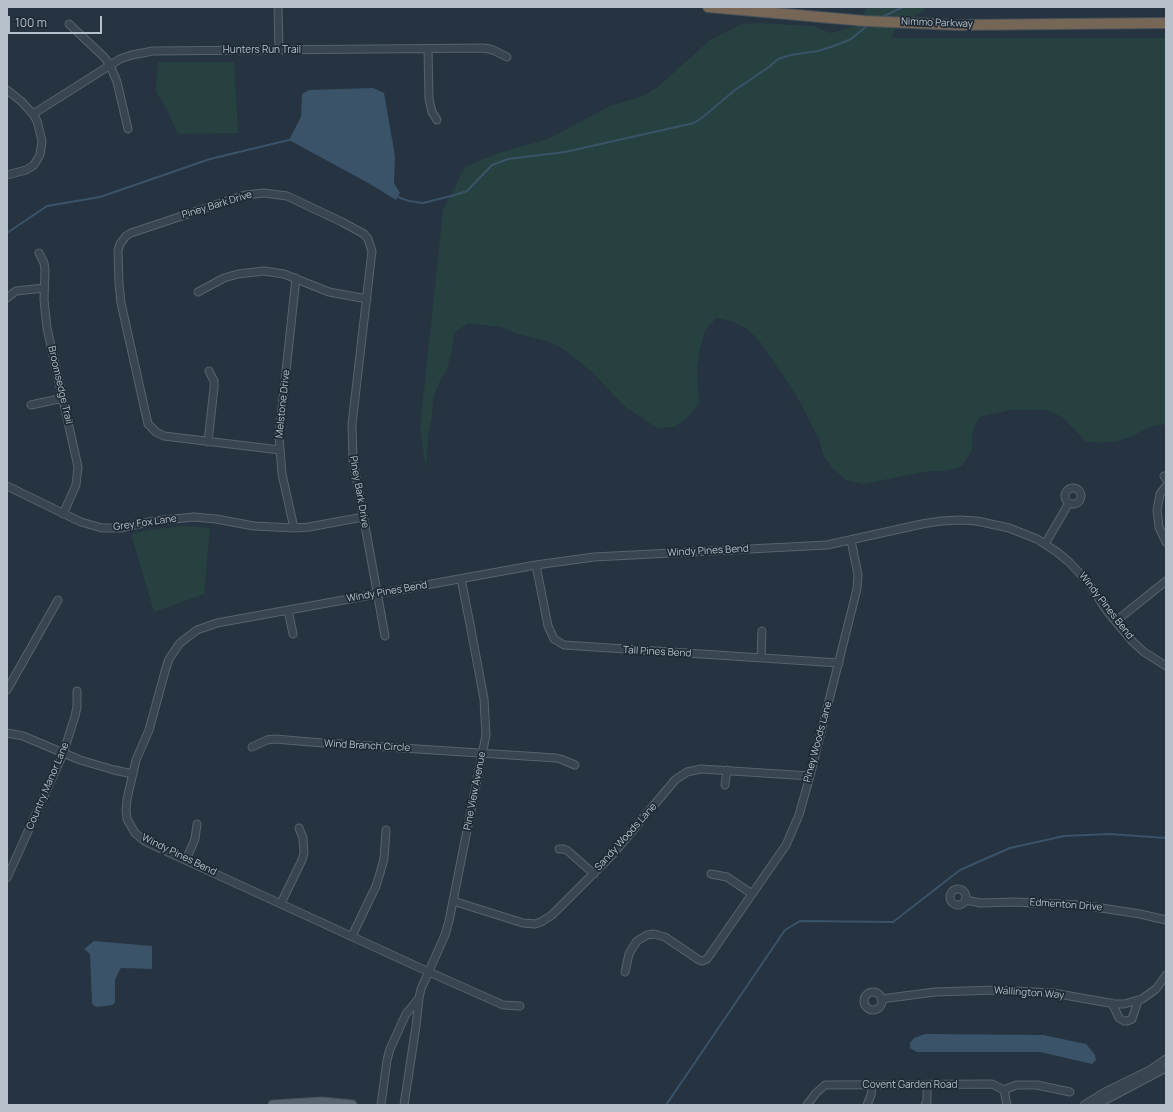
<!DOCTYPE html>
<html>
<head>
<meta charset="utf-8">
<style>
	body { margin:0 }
	#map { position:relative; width:1173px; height:1112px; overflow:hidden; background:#253440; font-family:Manrope,sans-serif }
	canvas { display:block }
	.frame { position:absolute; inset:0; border:8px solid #b6c0ca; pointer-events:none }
	.scale { position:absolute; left:8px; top:16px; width:94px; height:18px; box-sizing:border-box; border:2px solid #b6c0ca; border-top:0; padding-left:5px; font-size:12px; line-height:14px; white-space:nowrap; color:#b6c0ca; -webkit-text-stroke:3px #1e2a35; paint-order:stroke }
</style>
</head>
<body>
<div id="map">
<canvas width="1173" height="1112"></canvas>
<div class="frame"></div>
<div class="scale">100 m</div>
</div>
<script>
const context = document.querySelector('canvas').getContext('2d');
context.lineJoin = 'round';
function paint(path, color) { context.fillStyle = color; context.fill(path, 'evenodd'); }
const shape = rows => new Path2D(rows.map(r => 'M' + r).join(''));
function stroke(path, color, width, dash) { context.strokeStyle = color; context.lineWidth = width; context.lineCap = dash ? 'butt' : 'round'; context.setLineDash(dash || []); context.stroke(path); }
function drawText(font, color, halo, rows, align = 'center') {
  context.font = font + ' Manrope,sans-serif'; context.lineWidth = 3.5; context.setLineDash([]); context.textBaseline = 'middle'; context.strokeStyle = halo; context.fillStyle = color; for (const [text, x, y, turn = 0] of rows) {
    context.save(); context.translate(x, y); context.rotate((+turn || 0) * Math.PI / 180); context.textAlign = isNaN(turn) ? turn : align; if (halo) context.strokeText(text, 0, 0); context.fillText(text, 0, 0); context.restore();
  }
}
paint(shape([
	[867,7,925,7,924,10,896,28,891,38,1166,38,1166,424,1149,427,1134,435,1118,441,1102,443,1085,441,1062,417,1046,410,1010,410,979,417,972,433,972,450,962,466,945,471,929,471,863,484,846,480,833,469,824,456,819,439,796,395,759,340,746,328,732,321,716,318,705,331,700,349,697,367,699,403,687,418,674,427,657,428,627,408,591,371,565,350,550,342,518,334,501,327,468,323,454,333,452,351,447,368,439,383,433,399,432,417,428,435,426,469,420,428,443,210,465,167,498,153,548,139,610,106,643,96,659,86,710,40,742,24,759,23,813,26,831,33,858,25],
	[158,62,234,62,238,133,178,134,166,108,156,92],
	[182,526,210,528,204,594,154,612,131,534,150,530]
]), '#274141');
paint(shape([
	[373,88,384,93,395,156,394,183,400,193,396,200,370,184,289,140,301,117,302,94,309,90],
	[94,941,152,946,152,969,121,968,119,971,115,980,115,1002,113,1005,97,1007,93,1005,92,1002,90,954,84,949],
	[925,1034,1043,1035,1086,1044,1095,1055,1096,1060,1092,1064,1040,1052,917,1052,910,1048,910,1043,914,1038]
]), '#3a5369');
stroke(shape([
	[880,18,903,7],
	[396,195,400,198,409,201,423,203,455,195,467,191,492,165,508,159,565,152,694,123,703,117,735,90,769,67,778,59,791,55,818,51,834,46,851,39,868,25],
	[7,233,47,206,100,197,210,159,289,140],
	[666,1105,785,930,800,921,893,922,960,870,1010,848,1064,836,1109,834,1166,838]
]), '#3a5369', 2);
const minor = shape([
	[278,7,279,50],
	[69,24,104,57,110,65,117,82,128,129],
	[428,49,429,99,432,112,437,120],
	[7,90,21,101,33,114,37,121,42,141,40,155,34,165,26,170,7,175],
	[33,114,120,59,132,55,153,51,484,48,493,50,507,57],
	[39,253,44,263,45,270,44,300,47,328,78,467,76,485,63,514],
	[198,292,224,278,238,274,264,271,284,274,329,292,367,299],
	[7,298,16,291,44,288],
	[31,405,63,398],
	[208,442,214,388,214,381,209,371],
	[280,450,164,436,156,432,148,424,121,303,119,284,118,250,120,244,126,236,131,233,245,195,264,193,287,196,342,222,364,234,368,239,372,251,352,424,353,459,385,636],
	[1164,476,1166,479],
	[7,486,81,522,102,528,120,528,154,521,194,517,216,519,254,526,294,528,309,527,363,517],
	[1166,486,1160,494,1157,510,1159,527,1166,542],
	'1065 496a8 8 0 1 1 16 0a8 8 0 1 1-16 0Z',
	[294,528,282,474,279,436,296,278],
	[1045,544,1069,503],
	[536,565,548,626,554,639,564,645,839,663],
	[288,610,293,634],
	[1116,621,1166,581],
	[761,658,762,631],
	[7,690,58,600],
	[7,733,23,736,80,760,114,770,133,774],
	[252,747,267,740,275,739,310,742,556,758,563,760,575,765],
	[725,785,727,770],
	[559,849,564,849,568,851,594,874],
	[186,860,195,839,197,824],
	[711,874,727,877,752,894],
	[7,878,63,754,75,716,77,707,77,691],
	'950 897a8 8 0 1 1 16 0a8 8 0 1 1-16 0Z',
	[965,900,981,903,1014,902,1082,905,1140,914,1166,920],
	[453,901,523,923,535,924,541,922,552,915,612,855,675,780,687,772,701,769,810,776],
	[281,903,302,860,304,853,303,838,299,828],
	[352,936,376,886,380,873,384,859,386,830],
	[625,972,629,954,633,947,637,941,647,935,654,934,665,937,699,960,702,961,707,959,786,845,799,815,810,776,857,589,858,575,851,540],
	'864 1001a9 9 0 1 1 18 0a9 9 0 1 1-18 0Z',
	[881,999,935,992,997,990,1053,993,1115,1004,1124,1004,1142,999,1156,989,1166,975],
	[1112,1003,1119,1018,1124,1021,1127,1021,1132,1019,1138,1001],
	[520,1006,503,1005,429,972,146,842,135,833,127,819,126,811,127,799,136,760,149,730,166,668,169,659,180,643,197,630,217,623,536,565,594,557,827,545,922,524,941,521,960,520,977,521,1009,528,1037,539,1057,552,1069,562,1087,581,1107,611,1133,642,1144,652,1166,666],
	[1004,1090,1016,1085,1037,1085,1070,1092],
	[1004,1090,1007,1105],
	[381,1105,387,1060,390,1049,406,1014,419,998],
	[404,1105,416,1026,419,998,421,989,445,935,449,921,486,735,484,699,469,619,461,579],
	[807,1105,816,1093,825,1085,992,1084,1004,1090],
	[867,1105,871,1095,872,1085],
	[925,1105,927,1102,927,1085],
	[1084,1105,1105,1092,1150,1070,1166,1059],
	[1096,1105,1166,1068]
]);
const major = shape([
	[273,1105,322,1102,352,1105]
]);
const highway = shape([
	[708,7,865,21,958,25,1166,23]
]);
stroke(minor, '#57636d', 9);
stroke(major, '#46515c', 11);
stroke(highway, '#44505a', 12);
stroke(minor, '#394550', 7);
stroke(major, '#576470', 9);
stroke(highway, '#766656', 10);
drawText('10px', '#b6c0ca', '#1e2a35', [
	["Nimmo Parkway",937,23,2],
	["Hunters Run Trail",262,50],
	["Piney Bark Drive",217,205,-17],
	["Broomsedge Trail",60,385,77],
	["Melstone Drive",283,404,-84],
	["Piney Bark Drive",359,492,80],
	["Grey Fox Lane",145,523,-8],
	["Windy Pines Bend",708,551,-3],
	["Windy Pines Bend",387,592,-10],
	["Windy Pines Bend",1106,606,52],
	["Tall Pines Bend",657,652,3],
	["Piney Woods Lane",818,742,-75],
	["Wind Branch Circle",367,746,3],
	["Country Manor Lane",48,786,-67],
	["Pine View Avenue",475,791,-79],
	["Sandy Woods Lane",626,837,-48],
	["Windy Pines Bend",179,855,26],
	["Edmenton Drive",1066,905,4],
	["Wallington Way",1029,993,4],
	["Covent Garden Road",910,1085]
]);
</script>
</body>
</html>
